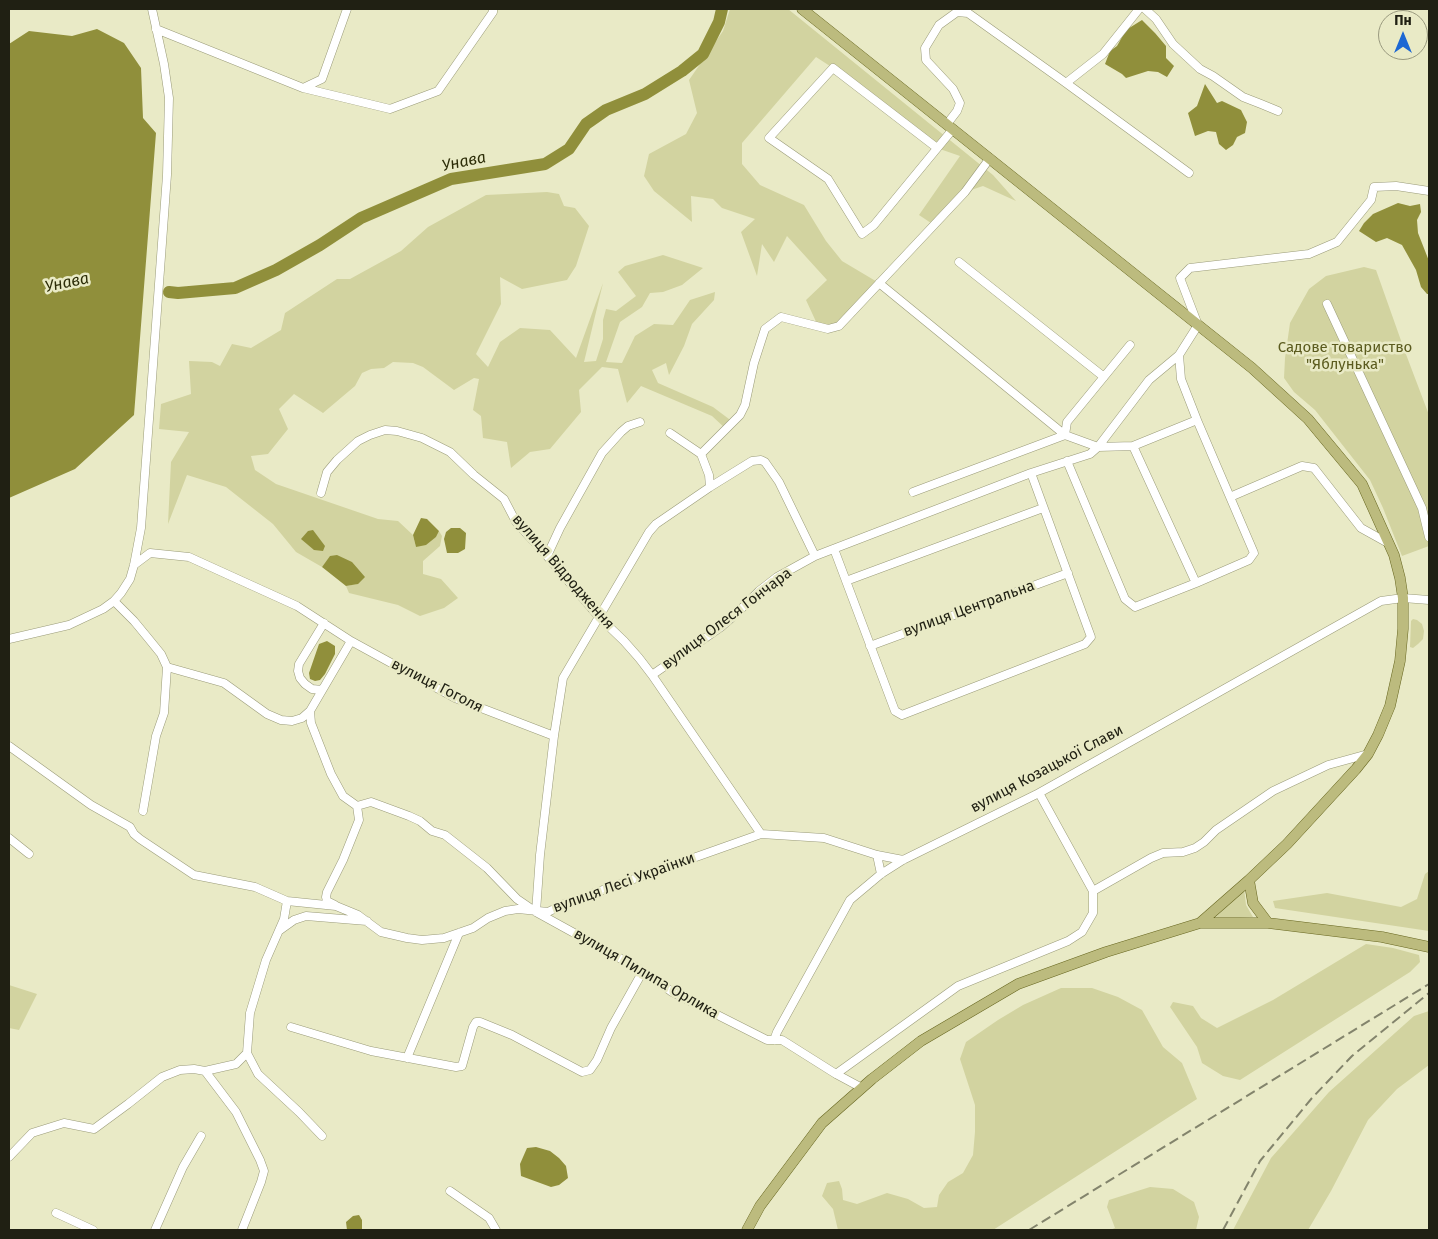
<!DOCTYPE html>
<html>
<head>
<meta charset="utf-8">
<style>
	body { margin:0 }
	#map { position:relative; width:1438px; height:1239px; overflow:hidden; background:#e9eac6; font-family:"Fira Sans",sans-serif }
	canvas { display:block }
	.frame { position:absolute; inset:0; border:10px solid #202013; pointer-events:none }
	.north { position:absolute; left:1378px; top:10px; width:50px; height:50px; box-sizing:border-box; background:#e9eac6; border:1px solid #99997e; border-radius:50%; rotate:0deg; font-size:14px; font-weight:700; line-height:20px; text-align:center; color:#202013 }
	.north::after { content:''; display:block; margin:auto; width:18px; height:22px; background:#1d68d3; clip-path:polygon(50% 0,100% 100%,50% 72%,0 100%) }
</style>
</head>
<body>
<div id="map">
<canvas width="1438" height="1239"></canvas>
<div class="frame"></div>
<div class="north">Пн</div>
</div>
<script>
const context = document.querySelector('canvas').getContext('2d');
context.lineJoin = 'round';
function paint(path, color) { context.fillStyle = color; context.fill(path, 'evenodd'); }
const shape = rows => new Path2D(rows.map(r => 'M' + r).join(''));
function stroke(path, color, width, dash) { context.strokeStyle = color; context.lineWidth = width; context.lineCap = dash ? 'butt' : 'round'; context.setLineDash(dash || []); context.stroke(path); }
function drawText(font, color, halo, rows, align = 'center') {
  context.font = font + ' "Fira Sans",sans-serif'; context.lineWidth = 5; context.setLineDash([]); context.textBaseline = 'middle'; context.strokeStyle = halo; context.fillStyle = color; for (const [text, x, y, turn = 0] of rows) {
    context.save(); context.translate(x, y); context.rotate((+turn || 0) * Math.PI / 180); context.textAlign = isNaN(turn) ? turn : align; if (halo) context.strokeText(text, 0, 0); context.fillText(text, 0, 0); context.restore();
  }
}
paint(shape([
	[730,9,788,9,993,175,1016,201,983,186,965,192,934,225,919,215,960,156,937,148,833,68,816,57,742,143,742,164,760,185,804,205,826,241,842,261,879,283,839,326,818,326,806,300,827,280,787,236,774,262,762,244,757,276,741,232,755,219,722,208,713,199,691,196,692,222,654,191,644,176,649,154,686,134,697,113,689,80,723,31],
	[547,192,559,194,564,206,575,208,589,226,576,266,567,280,522,289,500,277,501,304,476,354,488,367,500,342,520,328,550,330,576,358,603,283,584,362,596,361,603,339,603,320,606,309,616,311,636,296,618,272,625,266,663,255,703,268,682,285,663,292,650,293,642,307,620,322,606,362,622,363,635,336,654,324,673,325,690,300,715,292,714,300,692,324,684,346,669,375,666,363,652,370,658,383,713,407,733,422,726,429,712,416,641,386,627,403,618,369,602,367,579,390,581,412,550,449,530,452,511,468,507,442,483,438,481,416,473,410,479,379,474,378,454,390,423,367,413,363,393,362,384,368,371,369,362,373,355,386,323,413,294,394,279,409,288,429,268,454,251,456,255,470,276,484,378,519,398,521,413,535,416,547,436,537,439,531,442,536,440,546,423,561,423,574,441,579,458,598,444,608,420,616,398,605,349,593,346,586,357,584,331,556,322,567,296,552,273,524,226,487,187,475,168,524,171,462,189,432,159,429,161,404,191,394,189,361,212,362,220,366,232,344,251,348,281,330,285,313,337,279,350,279,401,251,428,227,486,195],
	[1364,267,1376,270,1404,349,1429,415,1429,546,1402,556,1383,508,1370,480,1315,410,1294,392,1284,378,1285,358,1290,323,1309,289,1326,276],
	[1413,619,1417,620,1422,624,1424,631,1423,639,1418,644,1413,648,1410,647,1411,621],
	[1429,871,1429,931,1275,908,1273,901,1327,893,1401,907,1417,899,1425,874],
	[1244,888,1246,905,1253,917,1213,920],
	[1366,944,1393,948,1419,955,1420,962,1410,972,1240,1080,1223,1076,1202,1063,1197,1047,1170,1007,1173,1002,1193,1006,1201,1018,1217,1028,1273,1000],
	[9,985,37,994,19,1030,9,1028],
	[1061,988,1092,988,1118,997,1142,1010,1163,1047,1182,1063,1197,1099,993,1230,838,1230,833,1209,822,1196,827,1183,839,1181,842,1189,843,1200,857,1204,887,1193,908,1199,924,1208,937,1207,939,1195,948,1182,963,1173,973,1155,975,1132,975,1105,960,1059,966,1042,998,1020,1023,1005],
	[1429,1011,1429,1065,1397,1089,1368,1120,1331,1191,1308,1230,1233,1230,1271,1158,1329,1092,1414,1016],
	[1150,1187,1173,1189,1194,1202,1199,1217,1196,1230,1110,1230,1115,1228,1107,1207,1109,1200]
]), '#d2d3a0');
paint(shape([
	[1142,20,1155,33,1166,46,1166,58,1174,66,1167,77,1158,72,1148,71,1126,78,1122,74,1105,64,1110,51,1117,46,1126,30],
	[97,29,124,43,141,68,143,118,156,133,134,415,75,469,9,498,9,44,29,31,72,36],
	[1205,84,1217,103,1222,101,1241,110,1247,122,1245,133,1237,137,1233,145,1226,150,1219,144,1216,132,1208,131,1195,136,1188,113,1197,106],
	[1398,203,1410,206,1420,204,1421,212,1417,220,1418,233,1429,261,1429,294,1427,294,1421,287,1416,270,1402,245,1387,238,1376,242,1359,231,1364,223,1373,214],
	[421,518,427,519,439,531,436,537,426,545,416,547,413,535],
	[451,528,460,528,466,533,465,549,458,553,447,553,444,539,446,532],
	[313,530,325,546,323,551,314,550,301,539,308,531],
	[337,555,352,562,365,577,358,584,346,586,322,567,330,556],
	[327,641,335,646,335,654,325,674,320,680,315,681,310,679,309,673,319,644],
	[536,1147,550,1151,559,1158,566,1166,568,1178,559,1185,551,1187,521,1176,520,1164,527,1148],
	[359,1215,362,1220,362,1230,347,1230,346,1222,353,1216]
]), '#908f3b');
stroke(shape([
	[169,292,178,293,235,288,276,270,320,245,361,218,451,179,545,164,569,149,586,124,606,110,645,94,682,71,703,54,719,22,722,9]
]), '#908f3b', 12);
const minor = shape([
	[1145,9,1156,19,1173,44,1200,69,1213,76,1243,97,1261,104,1278,111],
	[156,29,303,88,322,79,347,9],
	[1066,83,1189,173],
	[303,88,390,109,438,91,493,12,493,9],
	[947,124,957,111,960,103,953,89,926,60,925,48,939,25,957,12,968,13,1066,83,1103,54,1139,9],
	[937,148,833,68,769,138,828,179,862,234,874,225,953,129],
	[959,262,1104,377],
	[879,283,1065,435,1098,447,1133,446,1197,420,1181,379,1179,355],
	[1327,304,1422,508,1429,537],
	[670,433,701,454,709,475,710,487],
	[1133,446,1196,583,1249,560,1254,553,1197,420],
	[701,454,740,415,745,405,754,363,765,329,781,317,828,329,839,326,965,192,990,158],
	[1067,461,1125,599,1135,607,1196,583],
	[913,492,1065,435,1067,422,1130,345],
	[321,493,327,472,337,460,358,441,370,435,385,430,397,431,422,438,450,452,474,475,504,499,516,522,547,556,599,617,624,641,639,658,652,675,761,834],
	[1230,497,1302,466,1314,468,1361,528,1388,543],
	[834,549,895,711,902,715,1085,644,1091,637,1031,473],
	[547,556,560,528,602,453,621,432,628,426,640,422],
	[134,565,150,553,189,557,297,606,351,641,455,698,554,736],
	[846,581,1043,508],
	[114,601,134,621,148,638,161,654,167,667,164,713,156,736,143,811],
	[9,639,69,625,103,609,114,601,121,593,130,579,134,565,141,528,167,175,169,98,164,64,152,9],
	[870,646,1068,573],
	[167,667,224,683,267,714,281,720,292,721,302,718,310,711,311,723,331,774,343,796,357,806,359,820,343,860,327,892,326,897,327,901,335,905],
	[652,675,721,627,736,614,759,591,777,577,815,556,1031,473,1090,454,1098,447,1149,380,1179,355,1198,325,1180,278,1190,268,1309,254,1337,242,1371,200,1374,187,1396,186,1429,191],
	[322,690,312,689,305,684,300,678,298,671,299,664,324,623],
	[310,711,351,641],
	[9,746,91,805,130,827,134,834,140,839,194,875,255,887,287,901,336,906,358,915,381,932,407,938,422,940,444,938,473,928,488,918,505,911,518,909,548,912,566,903,761,834,824,838,877,855,903,860],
	[1039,793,1093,891],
	[357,806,371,802,409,816,420,821,432,831,445,835,487,868,517,899,536,912,643,971,672,992,767,1040,782,1040,836,1074,862,1088],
	[9,838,29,854],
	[877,855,881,874],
	[536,912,540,855,554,736,563,678,649,532,656,524,710,487,752,461,761,460,765,462,779,482,815,556],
	[280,930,294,920,306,916,367,921],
	[291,1027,371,1051,456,1067,462,1066,473,1027,476,1022,480,1022,512,1035,582,1072,590,1070,597,1060,611,1028,643,971],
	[774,1040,777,1032,850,900,881,874,903,860,1039,793,1381,601,1403,598,1429,600],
	[247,1053,258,1074,299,1112,322,1136],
	[407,1058,459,933],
	[205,1071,236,1064,247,1053,250,1013,266,960,284,919,287,901],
	[836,1074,958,986,1068,941,1082,932,1093,913,1093,891,1151,858,1163,853,1183,852,1195,848,1204,842,1216,830,1273,791,1328,765,1368,754],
	[9,1157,32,1133,64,1123,94,1129,128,1104,162,1077,180,1070,194,1069,205,1071,236,1112,260,1160,264,1171,261,1182,242,1230],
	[450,1191,489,1218,496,1230],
	[56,1213,93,1230],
	[155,1230,183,1167,201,1136]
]);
const major = shape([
	[802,9,1252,368,1308,419,1362,484,1394,555,1400,578,1403,598,1403,629,1400,661,1390,706,1378,735,1368,754,1356,769,1287,844,1249,880,1253,903,1268,923,1382,937,1429,947],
	[1200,923,1249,880],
	[747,1230,760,1206,822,1123,872,1079,921,1041,1018,984,1106,952,1200,923,1268,923]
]);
stroke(minor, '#9a9b79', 9);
stroke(major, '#686721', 11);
stroke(minor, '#fff', 8);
stroke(major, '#bcbb7e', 10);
stroke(shape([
	[1029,1230,1429,984],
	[1223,1230,1260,1161,1312,1098,1352,1056,1429,993]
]), '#83846c', 2, [10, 5]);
drawText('15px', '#5b5b1e', '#e9eac6', [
	["Садове товариство",1345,348],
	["\"Яблунька\"",1345,365]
]);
drawText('15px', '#202013', '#e9eac6', [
	["вулиця Відродження",563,572,49],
	["вулиця Центральна",969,609,-20],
	["вулиця Олеся Гончара",727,619,-37],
	["вулиця Гоголя",437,686,27],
	["вулиця Козацької Слави",1047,769,-28],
	["вулиця Лесі Українки",624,883,-20],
	["вулиця Пилипа Орлика",646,974,30]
]);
drawText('italic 16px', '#2d2d08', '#e9eac6', [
	["Унава",464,162,-12],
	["Унава",67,283,-12]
]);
</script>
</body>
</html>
